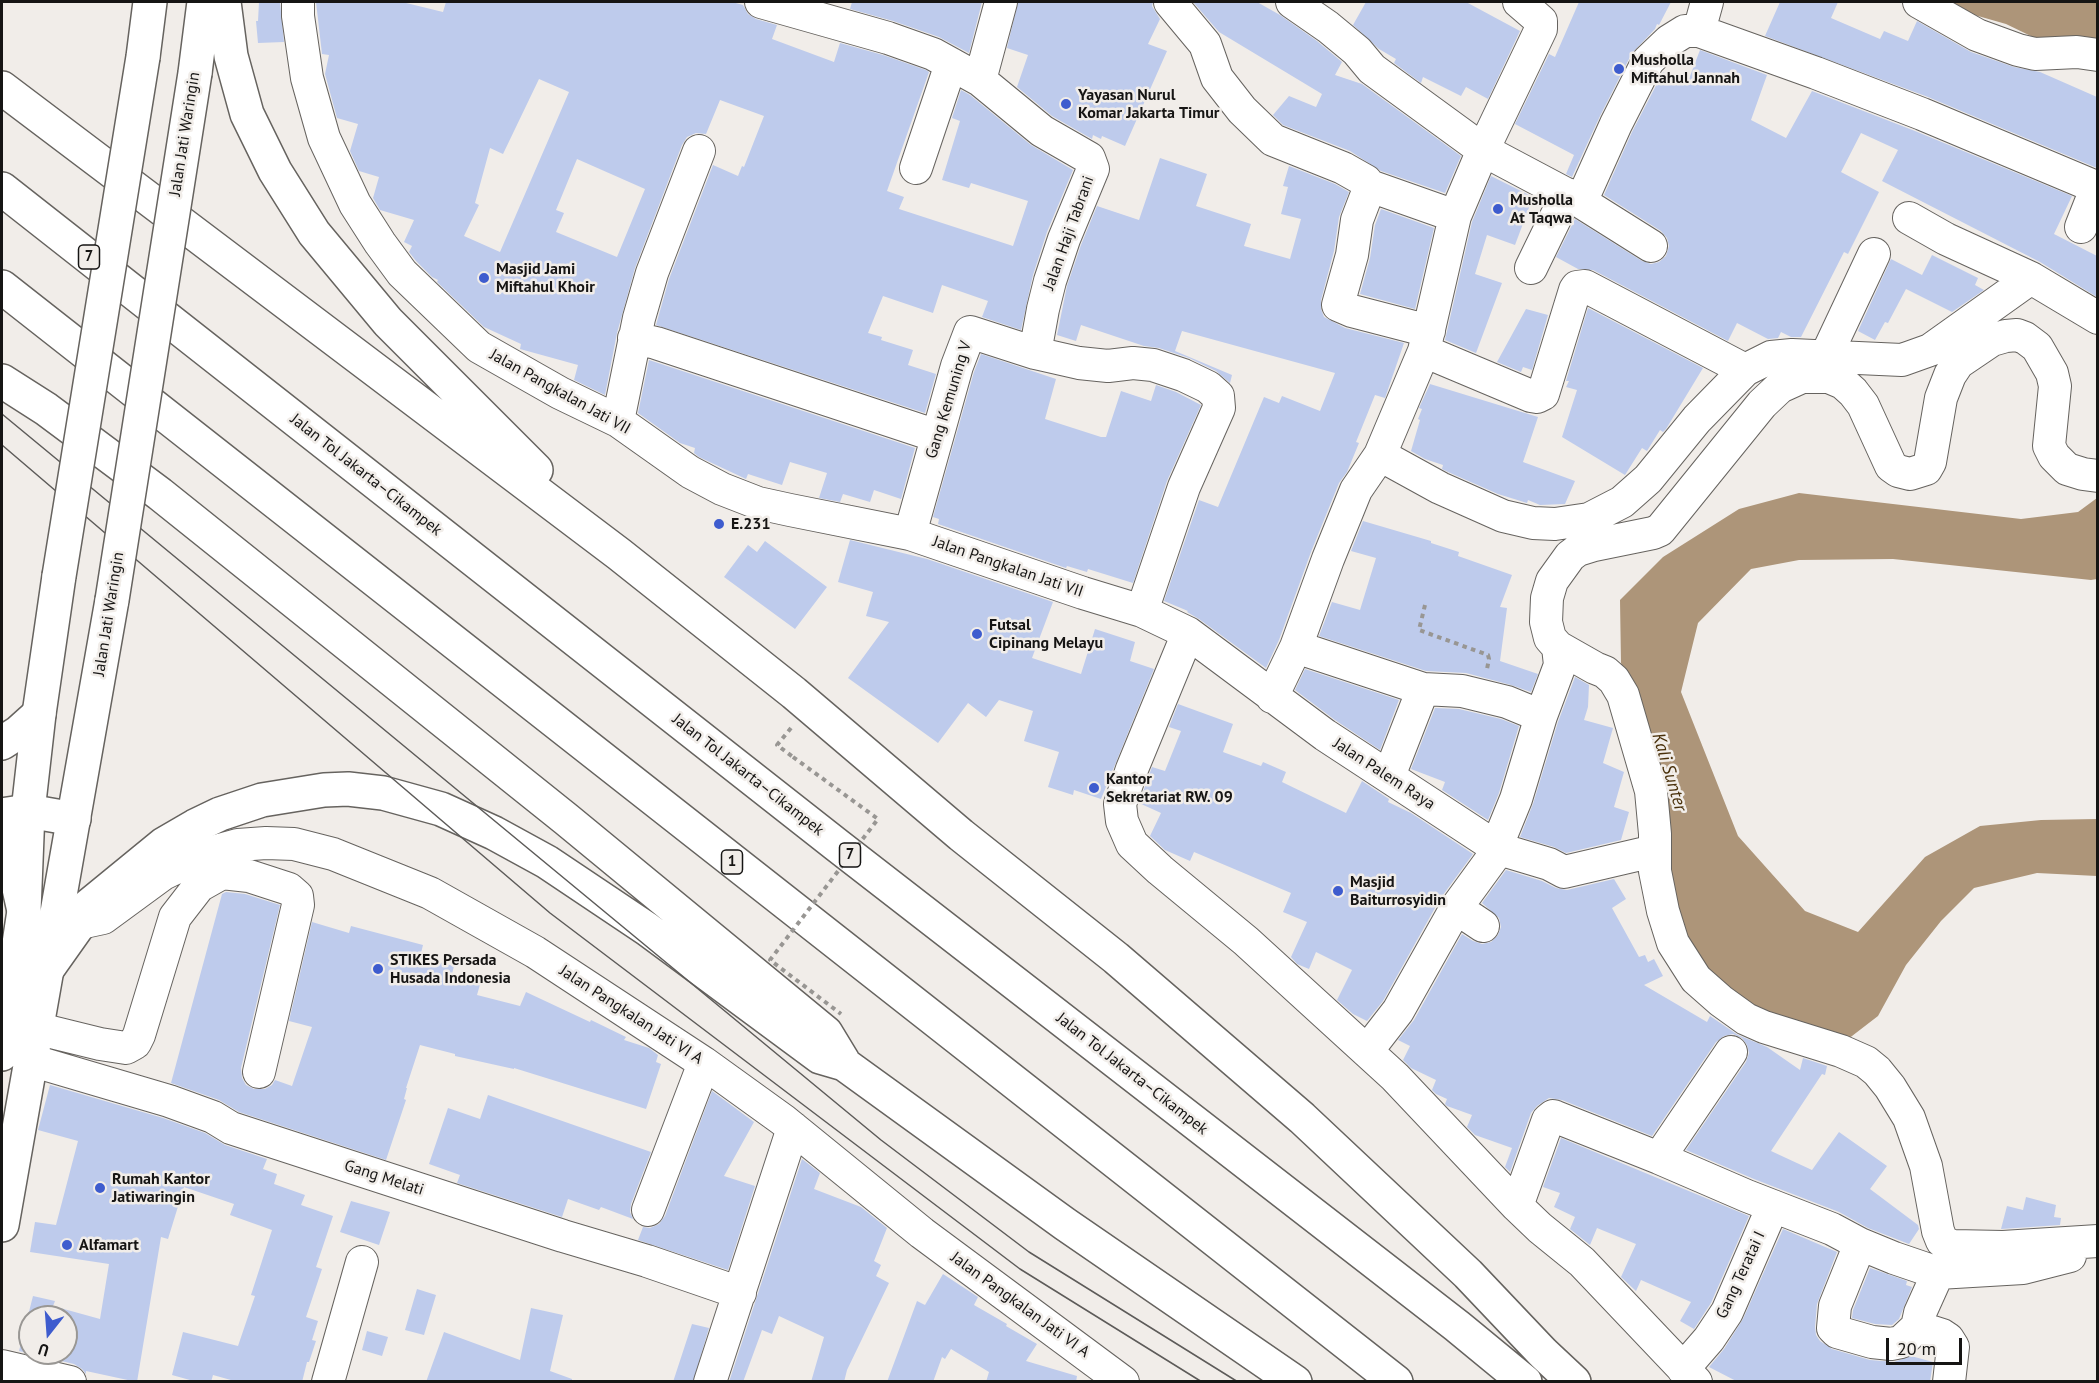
<!DOCTYPE html>
<html>
<head>
<meta charset="utf-8">
<style>
	body { margin:0 }
	#map { position:relative; width:2099px; height:1383px; overflow:hidden; background:#f1ede9; font-family:"PT Sans",sans-serif }
	canvas { display:block }
	.frame { position:absolute; inset:0; border:3px solid #161514; pointer-events:none }
	.north { position:absolute; left:18px; top:1305px; width:60px; height:60px; box-sizing:border-box; background:#f1ede9; border:2px solid #999794; border-radius:50%; rotate:197deg; font-size:16px; font-weight:700; line-height:24px; text-align:center; color:#161514 }
	.north::after { content:''; display:block; margin:auto; width:21px; height:27px; background:#3e5cce; clip-path:polygon(50% 0,100% 100%,50% 72%,0 100%) }
	.scale { position:absolute; left:1886px; top:1338px; width:76px; height:27px; box-sizing:border-box; border:3px solid #161514; border-top:0; padding-left:8px; font-size:18px; line-height:21px; white-space:nowrap; color:#161514; -webkit-text-stroke:4px #f1ede9; paint-order:stroke }
</style>
</head>
<body>
<div id="map">
<canvas width="2099" height="1383"></canvas>
<div class="frame"></div>
<div class="north">U</div>
<div class="scale">20 m</div>
</div>
<script>
const context = document.querySelector('canvas').getContext('2d');
context.lineJoin = 'round';
function paint(path, color) { context.fillStyle = color; context.fill(path, 'evenodd'); }
const shape = rows => new Path2D(rows.map(r => 'M' + r).join(''));
function stroke(path, color, width, dash) { context.strokeStyle = color; context.lineWidth = width; context.lineCap = dash ? 'butt' : 'round'; context.setLineDash(dash || []); context.stroke(path); }
function drawText(font, color, halo, rows, align = 'center') {
  context.font = font + ' "PT Sans",sans-serif'; context.lineWidth = 5; context.setLineDash([]); context.textBaseline = 'middle'; context.strokeStyle = halo; context.fillStyle = color; for (const [text, x, y, turn = 0] of rows) {
    context.save(); context.translate(x, y); context.rotate((+turn || 0) * Math.PI / 180); context.textAlign = isNaN(turn) ? turn : align; if (halo) context.strokeText(text, 0, 0); context.fillText(text, 0, 0); context.restore();
  }
}
paint(shape([
	[1929,2,2097,2,2097,44,2063,39,2035,38,2006,24],
	[1799,493,2021,519,2078,512,2097,498,2097,579,2091,580,1893,559,1799,560,1751,569,1698,623,1681,692,1738,836,1805,911,1858,932,1925,857,1980,826,2041,820,2097,819,2097,876,2037,873,1974,888,1941,921,1906,965,1878,1016,1839,1046,1798,1037,1707,979,1677,932,1646,723,1621,663,1620,600,1663,557,1739,509]
]), '#ad9579');
paint(shape([
	[259,2,280,2,284,42,258,43,256,21,258,21],
	[316,2,402,2,443,12,446,2,732,2,743,5,748,14,756,19,777,25,772,39,834,62,840,43,883,55,926,70,929,72,887,191,904,197,899,209,1013,246,1028,201,971,183,969,188,942,180,960,121,952,118,961,90,970,95,1031,145,1073,170,1047,232,1033,275,1021,330,982,317,988,301,942,285,933,313,883,296,868,333,882,337,881,340,913,350,908,365,936,374,925,413,656,325,669,279,713,165,738,176,742,166,744,167,764,116,720,100,706,134,696,133,687,137,682,145,635,268,617,333,605,395,574,380,578,365,520,349,521,344,484,327,437,282,438,280,432,277,416,261,409,252,412,246,404,242,414,220,380,210,373,198,379,177,359,171,350,151,358,124,337,118,325,74,329,55,322,54],
	[539,79,569,92,500,252,464,236,479,205,475,203,490,148,503,154],
	[577,159,645,189,617,257,556,232,564,213,556,210],
	[852,2,982,2,969,53,939,37,893,21,850,9],
	[1018,2,1153,2,1152,6,1160,19,1148,44,1167,51,1125,146,1102,136,1101,139,1093,135,1092,139,1052,116,1017,87,1028,55,1007,48],
	[1193,2,1257,2,1280,15,1317,41,1342,62,1335,75,1362,84,1461,156,1445,193,1381,171,1350,151,1283,125,1273,115,1289,96,1316,107,1322,94,1219,32],
	[1366,2,1466,2,1520,31,1488,99,1466,87,1461,96,1423,77,1421,83,1394,63,1396,59,1379,49,1353,25],
	[1579,2,1671,2,1659,25,1657,24,1655,29,1632,53,1600,116,1572,177,1566,174,1574,155,1515,124,1549,54,1555,57],
	[1780,2,1838,2,1831,18,1880,39,1884,31,1908,41,1917,21,1971,52,2014,67,2040,72,2097,97,2097,168,1928,97,1765,36],
	[1700,50,1767,75,1751,120,1786,138,1812,91,1915,131,2072,196,2054,234,2097,256,2097,297,2040,262,1882,181,1898,150,1861,133,1841,172,1879,192,1848,254,1844,252,1801,337,1791,337,1781,332,1778,338,1768,339,1737,323,1728,341,1593,270,1578,269,1556,257,1575,219,1642,261,1651,264,1659,262,1666,256,1669,246,1667,238,1661,231,1604,195,1632,132,1663,72,1687,84],
	[1160,158,1207,174,1196,206,1251,224,1244,246,1290,259,1301,219,1281,214,1288,187,1283,186,1289,166,1335,184,1349,192,1339,217,1334,251,1321,300,1321,309,1324,317,1345,328,1404,343,1385,398,1375,395,1356,442,1359,443,1347,472,1339,483,1311,552,1279,640,1266,668,1199,619,1187,612,1188,611,1164,601,1199,500,1218,507,1264,397,1279,403,1282,396,1320,411,1335,373,1182,331,1175,351,1232,375,1230,383,1216,371,1189,358,1159,348,1144,346,1081,325,1076,341,1057,335,1067,286,1081,245,1097,206,1139,220],
	[1491,176,1533,197,1515,245,1487,235,1475,274,1502,283,1476,353,1445,340,1472,222],
	[1381,209,1434,228,1415,309,1360,294,1370,258,1375,225],
	[1932,255,1978,278,1975,285,1984,290,1952,312,1906,289,1888,323,1885,322,1875,340,1858,331,1891,259,1922,275],
	[1588,308,1703,368,1666,429,1663,432,1660,430,1647,451,1642,448,1625,475,1562,437,1577,390,1566,387,1569,381,1566,381],
	[1526,309,1548,315,1532,370,1523,367,1521,372,1497,362],
	[981,354,1056,379,1045,419,1101,437,1106,437,1121,391,1151,401,1156,385,1176,392,1201,405,1167,481,1133,583,1088,569,1087,572,1067,566,1066,568,938,524,939,519,933,517,974,372],
	[649,360,915,448,901,499,874,490,870,502,843,494,840,502,819,498,827,473,790,462,782,485,748,474,746,479,699,457,694,453,695,448,680,443,638,413],
	[1430,384,1538,417,1523,462,1575,481,1565,504,1540,505,1528,500,1527,503,1498,494,1448,472,1442,469,1443,465,1425,459,1411,451,1420,420,1418,419,1422,409,1419,408],
	[1363,521,1431,541,1431,543,1459,552,1458,556,1512,575,1500,607,1507,608,1500,661,1538,674,1531,692,1511,685,1466,673,1426,671,1319,636,1332,602,1360,610,1376,558,1351,551],
	[850,540,927,559,1053,602,1032,658,1081,674,1095,629,1135,642,1130,661,1154,669,1101,799,1074,790,1073,795,1048,787,1059,752,1024,741,1033,711,999,700,986,717,968,703,938,743,848,678,889,622,866,616,873,592,838,582],
	[765,541,827,587,795,629,724,577,748,545,757,552],
	[1305,669,1399,700,1380,750,1335,720,1295,690],
	[1575,677,1589,685,1588,707,1584,720,1613,728,1603,763,1624,772,1614,807,1629,812,1621,840,1566,853,1554,847,1520,837,1533,804,1558,722],
	[1178,704,1233,724,1223,752,1261,766,1263,762,1286,772,1282,782,1346,813,1362,781,1389,799,1388,802,1411,813,1473,854,1440,899,1383,1001,1367,1021,1353,1014,1337,1000,1352,970,1316,952,1309,969,1297,964,1291,957,1307,922,1283,912,1291,893,1194,852,1190,861,1165,850,1150,836,1161,813,1139,803,1152,767,1165,771,1181,731,1169,727],
	[1435,708,1459,709,1501,719,1519,726,1499,793,1488,820,1442,790,1445,782,1411,769],
	[1506,870,1542,881,1556,888,1567,890,1614,879,1626,899,1612,908,1639,957,1645,955,1648,962,1654,959,1663,976,1644,985,1707,1022,1710,1016,1738,1035,1767,1047,1800,1070,1803,1058,1827,1066,1825,1075,1822,1074,1771,1151,1812,1170,1839,1132,1887,1166,1870,1189,1918,1225,1919,1229,1909,1244,1868,1228,1839,1212,1754,1179,1686,1150,1746,1062,1749,1053,1747,1045,1742,1038,1733,1034,1724,1036,1716,1042,1652,1136,1562,1100,1549,1098,1537,1106,1531,1113,1510,1172,1505,1167,1512,1148,1475,1135,1467,1127,1472,1115,1447,1106,1445,1104,1447,1099,1436,1094,1432,1090,1436,1080,1411,1068,1403,1060,1410,1046,1398,1040,1414,1020,1462,934,1473,941,1482,944,1491,942,1498,935,1501,927,1499,918,1482,903],
	[226,892,245,894,280,905,241,1068,242,1078,246,1085,254,1089,265,1089,272,1085,275,1080,292,1086,312,1027,289,1021,312,922,349,933,351,926,423,945,420,957,454,966,452,974,481,981,477,995,520,1006,526,992,590,1022,591,1020,626,1037,624,1040,649,1048,658,1055,656,1062,661,1064,646,1109,514,1068,514,1069,455,1056,455,1054,420,1045,406,1088,407,1088,404,1099,406,1100,386,1160,239,1112,219,1100,171,1083,222,894],
	[50,1085,163,1118,205,1133,225,1145,267,1159,263,1169,277,1174,274,1184,305,1195,301,1205,333,1216,316,1267,322,1269,306,1317,318,1321,312,1340,316,1341,309,1362,307,1362,302,1382,238,1382,213,1375,211,1382,197,1382,172,1375,183,1332,238,1346,255,1296,251,1295,272,1230,230,1215,234,1204,184,1187,168,1239,161,1237,137,1382,86,1371,86,1374,82,1369,74,1364,19,1351,33,1296,55,1301,53,1306,100,1319,109,1264,30,1252,35,1222,56,1225,78,1141,38,1130],
	[30,1317,66,1317,66,1353,30,1353],
	[712,1091,754,1122,724,1176,755,1186,728,1270,638,1240,643,1227,650,1228,659,1224,665,1216],
	[488,1095,651,1152,631,1204,630,1212,633,1219,601,1207,599,1210,568,1199,562,1217,457,1183,460,1175,429,1164,448,1108,480,1119],
	[1561,1138,1749,1216,1711,1303,1694,1329,1680,1321,1691,1302,1641,1280,1636,1291,1621,1277,1636,1244,1597,1228,1590,1245,1570,1229,1575,1217,1554,1207,1560,1193,1543,1187],
	[802,1159,820,1173,814,1189,861,1207,887,1228,874,1261,881,1265,876,1276,889,1283,847,1370,844,1382,811,1382,824,1337,779,1316,772,1334,762,1330,743,1382,729,1382],
	[2026,1197,2056,1205,2054,1217,2061,1218,2060,1225,2001,1229,2007,1206,2023,1210],
	[351,1201,390,1212,379,1245,340,1232],
	[1783,1229,1837,1252,1817,1304,1815,1327,1816,1335,1820,1341,1832,1349,1870,1360,1894,1362,1911,1356,1933,1362,1930,1382,1738,1382,1709,1367,1724,1349,1743,1319],
	[1870,1268,1907,1281,1906,1285,1912,1287,1899,1319,1892,1325,1875,1324,1852,1318,1853,1310],
	[943,1274,978,1297,974,1305,1007,1324,1006,1326,1037,1344,1026,1361,1077,1376,1076,1382,986,1382,989,1372,951,1349,945,1359,942,1357,933,1382,887,1382,917,1301,925,1305],
	[417,1289,436,1295,424,1335,405,1330],
	[531,1308,563,1315,550,1371,572,1379,572,1382,426,1382,444,1332,520,1360],
	[692,1324,709,1328,693,1382,673,1382],
	[367,1331,388,1337,382,1356,362,1350]
]), '#becbec');
const minor = shape([
	[298,2,298,16,307,78,324,138,355,204,380,243,402,273,479,347,560,393,618,421,690,472,722,489,758,503,790,510,910,534,1083,593,1142,611,1188,633,1325,735,1499,849,1549,864,1564,872,1654,851],
	[761,2,888,38,933,54,980,80,1042,131,1089,158,1093,169,1064,239,1050,281,1043,309,1035,353],
	[1170,2,1205,44,1217,78,1242,110,1273,140,1343,168,1366,181,1370,186,1455,216],
	[1292,2,1328,27,1357,51,1372,69,1483,150,1581,202,1651,246],
	[1919,2,1977,35,2018,50,2035,54,2077,52,2098,55],
	[1699,31,1707,2],
	[980,80,1001,2],
	[916,168,951,64],
	[1370,186,1357,220,1352,255,1338,305,1352,311,1429,331],
	[1581,202,1616,124,1648,61,1669,41,1685,31,1699,31,1816,73,1922,114,2091,185,2095,190,2094,194,2081,227],
	[1909,218,1946,239,2031,278,2098,318],
	[1531,268,1567,194],
	[634,338,656,343,937,436],
	[1424,351,1531,396,1537,397,1543,394,1575,290,1577,287,1585,286,1745,370],
	[1826,356,1874,254],
	[618,421,639,318,652,273,699,151],
	[1380,455,1440,488,1503,516,1533,523,1555,524,1589,519,1622,502,1648,479,1697,419,1745,370,1771,357,1792,355,1902,360,1930,350,2031,278],
	[2098,476,2083,474,2067,469,2054,456,2049,446,2055,386,2052,373,2037,347,2025,338,2017,335,2006,336,1992,340,1958,363,1950,375,1941,398,1930,462,1926,469,1910,474,1898,471,1891,466,1863,405,1853,392,1843,383,1829,377,1802,377,1780,387,1762,404,1660,530,1653,533,1594,545,1578,550,1570,556,1552,581,1547,598,1546,622,1550,638,1558,647,1595,668,1605,672,1614,680,1623,695,1651,791,1655,834,1655,871,1663,911,1673,943,1696,979,1721,1001,1746,1019,1764,1027,1841,1051,1866,1062,1877,1071,1890,1087,1909,1118,1926,1166,1938,1231,1942,1241,1946,1244,1953,1246,2003,1247,2098,1241],
	[910,534,957,366,970,332,1035,353,1079,363,1108,366,1133,363,1153,365,1183,375,1208,387,1218,396,1219,408,1184,487,1142,611],
	[1188,633,1132,769,1120,804,1122,821,1132,844,1160,870,1246,941,1395,1077,1517,1206,1540,1228,1582,1262,1696,1382],
	[1296,647,1423,689,1462,691,1507,702,1541,716],
	[1272,697,1296,647,1328,559,1356,490,1380,455,1424,351,1455,216,1483,150,1541,29,1541,21,1519,2],
	[1389,776,1423,689],
	[1496,848,1516,799,1541,716,1560,665,1558,647],
	[1456,908,1483,926],
	[80,923,103,918,163,874,202,855,238,845,266,843,294,844,333,854,430,893,535,952,704,1063,783,1120,922,1233,1123,1382],
	[35,1028,100,1044,126,1048,135,1043,139,1035,175,917,199,886,222,873,249,876,289,889,297,896,298,905,259,1072],
	[1367,1051,1398,1011,1456,908,1499,849],
	[30,1060,169,1101,213,1117,231,1128,563,1236,647,1261,740,1293],
	[1659,1158,1731,1052],
	[1517,1206,1548,1120,1553,1116,1556,1117,1659,1158,1747,1196,1832,1229,1860,1244,1894,1258,1938,1273],
	[648,1210,704,1063],
	[1860,1244,1835,1306,1833,1328,1837,1332,1872,1342,1891,1344,1901,1342,1917,1327],
	[2,1366,70,1382],
	[1683,1369,1709,1339,1727,1312,1773,1206],
	[328,1382,362,1262],
	[710,1382,793,1128],
	[1949,1382,1953,1347,1948,1339,1942,1335,1917,1327,1920,1313,1938,1273,2023,1268,2070,1256]
]);
const major = shape([
	[143,57,150,2],
	[195,73,204,2],
	[2,1054,24,911,28,811,39,714,59,576],
	[2,1225,112,600]
]);
const highway = shape([
	[224,2,231,56,247,114,275,171,314,233,388,322,536,470],
	[2,88,619,554,794,693,961,835,1116,958,1302,1118,1468,1274,1543,1353,1574,1382],
	[2,189,838,846,1457,1326,1525,1382],
	[2,287,1396,1382],
	[2,381,46,409,160,494,566,819,826,1033,843,1061],
	[2,743,19,732,39,714],
	[2,815,28,811,74,819],
	[2,844,11,860,16,875,24,911],
	[46,971,80,923,87,907,164,844,195,826,220,814,262,800,324,790,348,789,383,793,441,809,494,833,547,862,647,929,820,1057,844,1064,1065,1224,1295,1382]
]);
stroke(minor, '#66635f', 34);
stroke(major, '#66635f', 36);
stroke(highway, '#66635f', 36);
stroke(shape([
	[1425,605,1419,630,1488,655,1489,659,1487,669],
	[791,728,777,745,793,757]
]), '#989693', 4, [4.5, 4.5]);
stroke(minor, '#fff', 32);
stroke(major, '#fff', 33);
stroke(highway, '#fff', 33);
stroke(shape([
	[2,414,881,1140,1029,1252,1238,1382],
	[2,445,550,913,1020,1269,1202,1382]
]), '#5d5b59', 1.5);
const majorBridge = shape([
	[59,576,143,57],
	[112,600,195,73]
]);
stroke(majorBridge, '#66635f', 36, []);
stroke(shape([
	[793,757,878,819,770,960,841,1014]
]), '#989693', 4, [4.5, 4.5]);
stroke(majorBridge, '#fff', 33);
for (const [x, y, r, color] of [
	[1619,69,6,"#3e5cce"],
	[1066,104,6,"#3e5cce"],
	[1498,209,6,"#3e5cce"],
	[484,278,6,"#3e5cce"],
	[719,524,6,"#3e5cce"],
	[977,634,6,"#3e5cce"],
	[1094,788,6,"#3e5cce"],
	[1338,891,6,"#3e5cce"],
	[378,969,6,"#3e5cce"],
	[100,1188,6,"#3e5cce"],
	[67,1245,6,"#3e5cce"]
]) { const dot = new Path2D(); dot.arc(x, y, r, 0, 2 * Math.PI); context.fillStyle = color; context.fill(dot); stroke(dot, '#f1ede9', 2); }
for (const [x, y, w] of [
	[89,257,21],
	[850,855,21],
	[732,862,21]
]) { const box = new Path2D(); box.roundRect(x - w / 2, y - 12, w, 24, 4.5); context.fillStyle = '#f1ede9'; context.fill(box); stroke(box, '#161514', 1.5); }
drawText('bold 15px', '#161514', null, [
	["7",89,257],
	["7",850,855],
	["1",732,862]
]);
drawText('bold 16px', '#161514', '#f1ede9', [
	["Musholla",1631,60],
	["Miftahul Jannah",1631,78],
	["Yayasan Nurul",1078,95],
	["Komar Jakarta Timur",1078,113],
	["Musholla",1510,200],
	["At Taqwa",1510,218],
	["Masjid Jami",496,269],
	["Miftahul Khoir",496,287],
	["E.231",731,524],
	["Futsal",989,625],
	["Cipinang Melayu",989,643],
	["Kantor",1106,779],
	["Sekretariat RW. 09",1106,797],
	["Masjid",1350,882],
	["Baiturrosyidin",1350,900],
	["STIKES Persada",390,960],
	["Husada Indonesia",390,978],
	["Rumah Kantor",112,1179],
	["Jatiwaringin",112,1197],
	["Alfamart",79,1245]
], 'left');
drawText('16px', '#161514', '#f1ede9', [
	["Jalan Jati Waringin",185,134,-81],
	["Jalan Haji Tabrani",1069,233,-70],
	["Jalan Pangkalan Jati VII",560,392,29],
	["Gang Kemuning V",949,400,-73],
	["Jalan Tol Jakarta–Cikampek",366,475,38],
	["Jalan Pangkalan Jati VII",1008,567,19],
	["Jalan Jati Waringin",109,614,-81],
	["Jalan Palem Raya",1384,774,33],
	["Jalan Tol Jakarta–Cikampek",748,775,38],
	["Jalan Pangkalan Jati VI A",631,1015,33],
	["Jalan Tol Jakarta–Cikampek",1132,1074,38],
	["Gang Melati",384,1178,18],
	["Gang Teratai I",1741,1275,-65],
	["Jalan Pangkalan Jati VI A",1020,1305,36]
]);
drawText('italic 18px', '#49300a', '#f1ede9', [
	["Kali Sunter",1669,772,73]
]);
</script>
</body>
</html>
